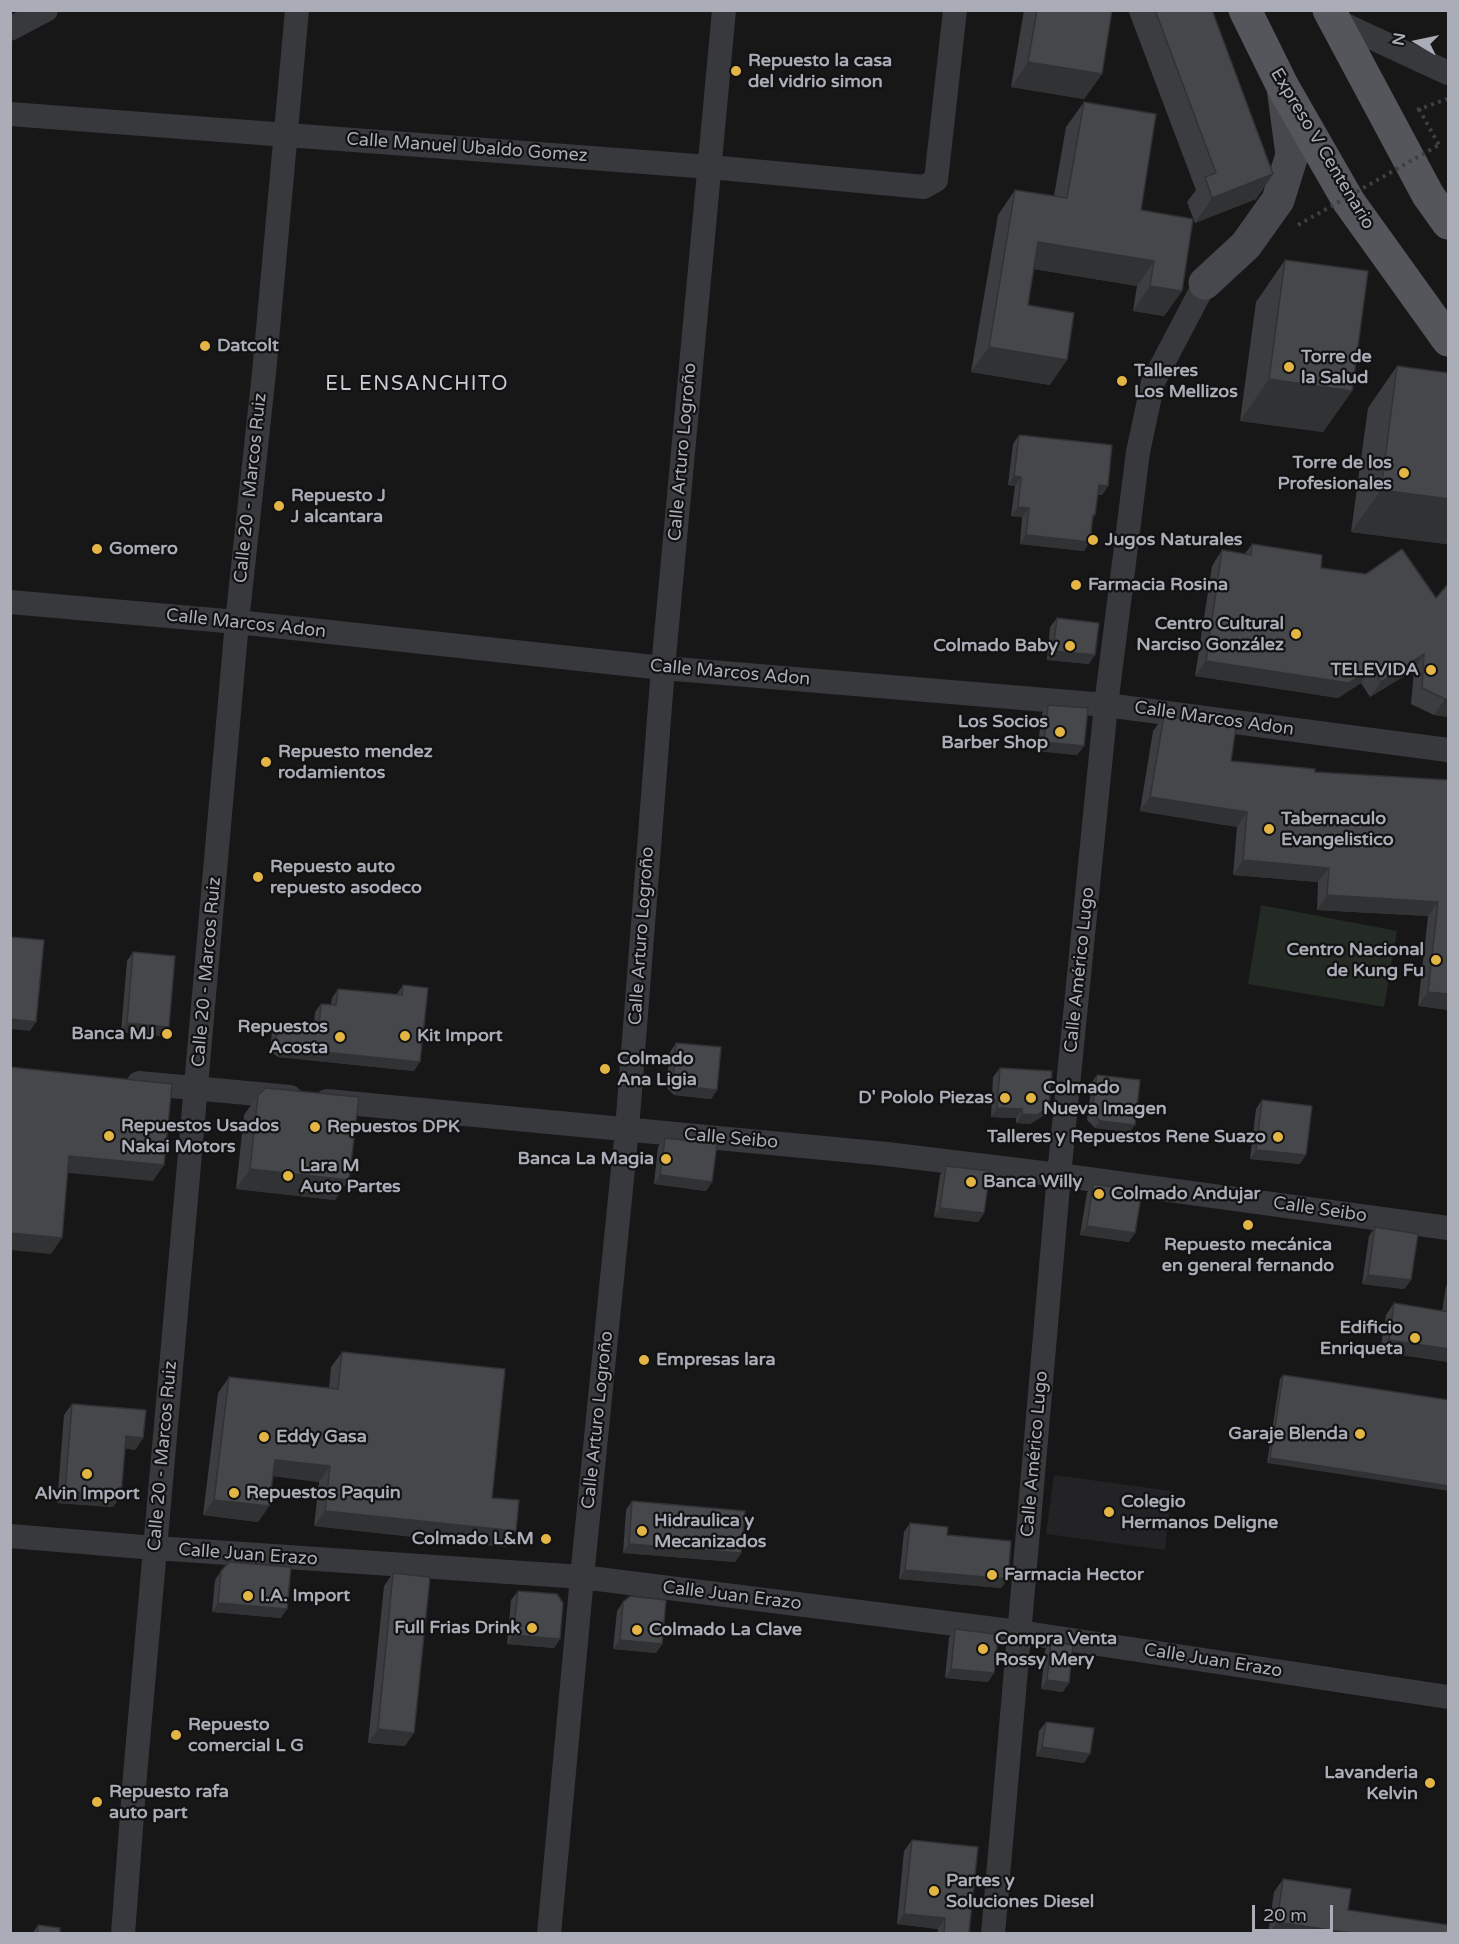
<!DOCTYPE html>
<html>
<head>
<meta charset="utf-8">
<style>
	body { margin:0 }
	#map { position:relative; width:1459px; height:1944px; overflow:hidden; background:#171718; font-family:"Varela Round",sans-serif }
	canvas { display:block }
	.frame { position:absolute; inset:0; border:12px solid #aaadb7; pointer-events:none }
	.north { position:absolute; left:1387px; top:12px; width:60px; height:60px; -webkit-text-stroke:4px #121213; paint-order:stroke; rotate:279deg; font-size:16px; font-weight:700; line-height:24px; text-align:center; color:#aaadb7 }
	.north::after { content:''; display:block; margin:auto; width:21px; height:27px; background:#aaadb7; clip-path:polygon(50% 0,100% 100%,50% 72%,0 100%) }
	.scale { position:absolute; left:1252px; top:1905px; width:81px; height:27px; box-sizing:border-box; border:3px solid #aaadb7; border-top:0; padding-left:8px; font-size:18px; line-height:21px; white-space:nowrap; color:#aaadb7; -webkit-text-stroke:4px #121213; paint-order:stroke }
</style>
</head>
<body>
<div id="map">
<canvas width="1459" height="1944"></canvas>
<div class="frame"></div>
<div class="north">N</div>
<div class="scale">20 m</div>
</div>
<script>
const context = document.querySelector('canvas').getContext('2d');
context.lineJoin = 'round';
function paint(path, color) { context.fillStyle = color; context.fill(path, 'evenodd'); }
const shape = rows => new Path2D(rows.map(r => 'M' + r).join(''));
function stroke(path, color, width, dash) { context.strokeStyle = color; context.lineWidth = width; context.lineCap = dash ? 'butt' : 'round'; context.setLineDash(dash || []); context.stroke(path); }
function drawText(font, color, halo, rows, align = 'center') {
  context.font = font + ' "Varela Round",sans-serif'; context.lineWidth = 4.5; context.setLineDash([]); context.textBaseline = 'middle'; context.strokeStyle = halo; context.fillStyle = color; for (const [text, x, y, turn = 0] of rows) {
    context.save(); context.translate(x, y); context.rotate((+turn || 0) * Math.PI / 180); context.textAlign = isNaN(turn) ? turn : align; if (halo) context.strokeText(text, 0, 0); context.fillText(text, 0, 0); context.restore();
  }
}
paint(shape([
	[1054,1475,1172,1491,1165,1550,1046,1534]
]), '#232325');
paint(shape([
	[1261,905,1397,931,1384,1007,1248,984]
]), '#232b24');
stroke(shape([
	[1419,109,1439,145],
	[1417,110,1447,99]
]), '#3e3f44', 4, [3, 4.5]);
stroke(shape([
	[1334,20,1448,73],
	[10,29,46,10],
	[10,114,710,167,924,187,936,180,955,10],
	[10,602,237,622,663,668,1106,705,1448,750],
	[139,1083,290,1097],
	[327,1101,887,1154,1059,1175,1448,1228],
	[10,1536,155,1548,582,1577,1019,1632,1448,1697],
	[123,1934,135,1775,237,622,264,373,297,10],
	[549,1934,582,1577,627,1129,663,668,724,10],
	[993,1934,1059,1175,1106,705,1138,452,1153,382,1205,283]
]), '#38393d', 24);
stroke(shape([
	[1205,283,1246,245,1278,200,1292,155,1283,87]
]), '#46484d', 33);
stroke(shape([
	[1245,10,1283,87,1349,202,1448,340],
	[1329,10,1428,195,1448,223]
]), '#54565c', 33);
stroke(shape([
	[1298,225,1439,145]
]), '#3e3f44', 4, [3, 4.5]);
paint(shape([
	[1024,10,1112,10,1102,74,1084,99,1011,87],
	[1128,10,1212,10,1273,174,1256,199,1195,223,1187,202,1196,190],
	[1084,102,1141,210,1182,291,1164,316,1133,311,1137,286,1034,269,1028,305,1050,385,971,372,998,215,1015,190,1054,196,1066,127],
	[1285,260,1352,391,1323,432,1240,421,1256,302],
	[1397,366,1449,373,1449,541,1446,544,1351,532,1368,408],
	[1019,435,1108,486,1102,495,1098,495,1095,515,1092,520,1084,551,1020,544,1022,517,1011,516,1015,486,1008,485,1013,444],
	[1252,544,1321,568,1436,598,1449,717,1434,715,1411,704,1414,670,1370,697,1361,683,1338,698,1195,676,1212,566,1222,550,1245,554],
	[1057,618,1089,664,1047,660,1050,627],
	[1048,705,1084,746,1077,755,1037,751,1042,714],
	[1164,716,1231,761,1315,772,1447,780,1449,777,1449,1010,1418,1006,1428,916,1317,910,1318,882,1233,875,1237,827,1140,811,1153,731],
	[133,952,163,1036,121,1032,127,961],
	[403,985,414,1071,278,1057,270,1051,272,1031,278,1023,314,1026,315,1012,321,1004,331,1004,332,998,338,989,397,994],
	[676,1043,717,1090,711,1099,674,1095,666,1087,670,1052],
	[1000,1068,1043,1116,1030,1124,1016,1123,1016,1118,991,1117,993,1077],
	[1097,1075,1130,1132,1095,1128,1087,1120,1092,1082],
	[258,1095,335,1200,236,1189,244,1115],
	[1262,1100,1300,1164,1250,1159,1256,1109],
	[665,1138,712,1182,706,1191,654,1184,658,1147],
	[946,1166,984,1213,978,1222,934,1217,940,1175],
	[1093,1184,1129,1242,1080,1235,1087,1193],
	[1375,1227,1411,1280,1404,1289,1362,1284,1369,1236],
	[1449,1283,1449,1362,1380,1352,1386,1315,1394,1303,1442,1311,1446,1286],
	[342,1352,492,1498,516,1531,505,1547,314,1526,319,1482,273,1476,269,1506,258,1522,203,1515,218,1393,229,1377,329,1388,331,1367],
	[1283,1375,1449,1400,1267,1463,1280,1379],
	[72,1404,143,1438,135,1450,125,1448,121,1496,113,1507,57,1503,64,1415],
	[632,1501,741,1553,735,1562,623,1553,626,1510],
	[910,1523,947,1535,1008,1579,1001,1588,899,1579,904,1532],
	[221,1571,281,1618,212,1612,215,1580],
	[393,1573,405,1746,368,1743,384,1586],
	[518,1591,560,1639,554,1648,507,1644,511,1600],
	[623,1602,662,1644,656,1653,613,1649,617,1611],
	[955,1629,988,1682,945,1678,949,1638],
	[1051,1641,1063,1692,1041,1689,1045,1650],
	[1046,1722,1084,1763,1036,1756,1039,1731],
	[912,1840,969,1932,973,1934,937,1934,938,1929,897,1924,904,1851],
	[1283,1879,1348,1910,1449,1934,1268,1934,1274,1892],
	[38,1925,60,1934,32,1934]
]), '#3c3d40');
paint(shape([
	[1028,62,1102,74,1084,99,1011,87],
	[1273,174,1256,199,1195,223,1212,198],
	[1038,242,1154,261,1137,286,1021,267],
	[1150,286,1182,291,1164,316,1133,311],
	[989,347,1067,360,1050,385,971,372],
	[1269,379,1352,391,1323,432,1240,421],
	[1014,476,1021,477,1015,486,1008,485],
	[1099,485,1108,486,1102,495,1092,494],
	[1381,490,1449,499,1449,541,1446,544,1351,532],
	[1018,507,1029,508,1022,517,1011,516],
	[1026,535,1090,542,1084,551,1020,544],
	[1053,651,1095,655,1089,664,1047,660],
	[1424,654,1414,670,1370,697,1381,682],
	[1206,661,1372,668,1361,683,1338,698,1195,676],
	[1445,699,1449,700,1449,717,1434,715],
	[1044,742,1084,746,1077,755,1037,751],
	[1150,797,1247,812,1237,827,1140,811],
	[1243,860,1329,868,1318,882,1233,875],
	[1327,895,1438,902,1428,916,1317,910],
	[1428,992,1449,994,1449,1010,1418,1006],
	[10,1019,36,1022,30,1031,10,1029],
	[127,1023,169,1027,163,1036,121,1032],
	[284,1048,420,1062,414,1071,278,1057],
	[680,1086,717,1090,711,1099,674,1095],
	[1049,1107,1043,1116,1030,1124,1016,1123,1022,1114],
	[997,1108,1022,1109,1016,1118,991,1117],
	[1100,1121,1135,1125,1130,1132,1095,1128],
	[1256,1150,1306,1155,1300,1164,1250,1159],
	[69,1156,164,1165,153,1181,58,1172],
	[250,1169,349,1180,335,1200,236,1189],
	[660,1175,712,1182,706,1191,654,1184],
	[940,1208,984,1213,978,1222,934,1217],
	[1087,1226,1135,1233,1129,1242,1080,1235],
	[10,1233,62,1238,51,1254,10,1250],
	[1368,1275,1411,1280,1404,1289,1362,1284],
	[1389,1340,1449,1349,1449,1362,1380,1352],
	[126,1436,143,1438,135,1450,118,1447],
	[1270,1458,1449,1486,1449,1491,1267,1463],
	[275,1460,330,1466,319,1482,264,1475],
	[65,1491,121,1496,113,1507,57,1503],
	[214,1500,269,1506,258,1522,203,1515],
	[325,1511,516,1531,505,1547,314,1526],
	[629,1544,741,1553,735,1562,623,1553],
	[905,1570,1008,1579,1001,1588,899,1579],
	[218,1603,287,1609,281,1618,212,1612],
	[513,1635,560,1639,554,1648,507,1644],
	[620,1640,662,1644,656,1653,613,1649],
	[951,1669,994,1673,988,1682,945,1678],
	[1047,1680,1069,1683,1063,1692,1041,1689],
	[378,1729,414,1733,405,1746,368,1743],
	[1042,1747,1090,1754,1084,1763,1036,1756],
	[904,1914,945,1918,938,1929,897,1924],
	[1277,1922,1358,1934,1269,1934]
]), '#313234');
const building = shape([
	[1037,10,1112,10,1102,74,1028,62,1037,10],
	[1155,10,1212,10,1273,174,1212,198,1205,177,1216,173,1155,10],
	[1084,102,1156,114,1141,210,1193,219,1182,291,1150,286,1154,261,1038,242,1028,305,1074,313,1067,360,989,347,1015,190,1067,198,1084,102],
	[1285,260,1368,271,1352,391,1269,379,1285,260],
	[1397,366,1449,373,1449,499,1381,490,1397,366],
	[1019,435,1112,445,1108,486,1099,485,1095,515,1093,515,1090,542,1026,535,1029,508,1018,507,1021,477,1014,476,1019,435],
	[1252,544,1322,555,1321,568,1366,574,1402,549,1436,598,1449,583,1449,700,1445,699,1422,688,1424,654,1381,682,1372,668,1349,683,1206,661,1222,550,1251,555,1252,544],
	[1057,618,1099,623,1095,655,1053,651,1057,618],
	[1048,705,1088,708,1084,746,1044,742,1048,705],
	[1164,716,1236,727,1231,761,1315,769,1315,772,1449,780,1449,994,1428,992,1438,902,1327,895,1329,868,1243,860,1247,812,1150,797,1164,716],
	[10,937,44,940,36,1022,10,1019,10,937],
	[133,952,175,956,169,1027,127,1023,133,952],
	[403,985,428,988,420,1062,284,1048,276,1042,278,1023,319,1026,321,1004,336,1005,338,989,402,995,403,985],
	[676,1043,721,1047,717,1090,680,1086,673,1078,676,1043],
	[10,1067,172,1084,164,1165,69,1156,62,1238,10,1233,10,1067],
	[1000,1068,1052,1071,1049,1107,1037,1115,1022,1114,1022,1109,997,1108,1000,1068],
	[1097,1075,1140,1080,1135,1125,1100,1121,1092,1112,1097,1075],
	[266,1088,359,1097,349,1180,250,1169,258,1095,266,1088],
	[1262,1100,1312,1106,1306,1155,1256,1150,1262,1100],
	[665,1138,717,1144,712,1182,660,1175,665,1138],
	[946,1166,990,1171,984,1213,940,1208,946,1166],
	[1093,1184,1142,1191,1135,1233,1087,1226,1093,1184],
	[1375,1227,1418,1234,1411,1280,1368,1275,1375,1227],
	[1394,1303,1449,1312,1449,1349,1389,1340,1394,1303],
	[342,1352,505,1369,492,1498,519,1500,516,1531,325,1511,330,1466,275,1460,269,1506,214,1500,229,1377,338,1389,342,1352],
	[1283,1375,1449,1400,1449,1486,1270,1458,1283,1375],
	[72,1404,146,1410,143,1438,126,1436,121,1496,65,1491,72,1404],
	[632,1501,745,1511,741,1553,629,1544,632,1501],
	[910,1523,948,1527,947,1535,1011,1541,1008,1579,905,1570,910,1523],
	[229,1562,291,1567,287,1609,218,1603,221,1571,229,1562],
	[393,1573,430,1577,414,1733,378,1729,393,1573],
	[518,1591,557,1594,563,1603,560,1639,513,1635,518,1591],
	[630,1596,666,1600,662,1644,620,1640,623,1602,630,1596],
	[955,1629,995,1634,998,1637,994,1673,951,1669,955,1629],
	[1051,1641,1073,1645,1069,1683,1047,1680,1051,1641],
	[1046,1722,1094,1728,1090,1754,1042,1747,1046,1722],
	[912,1840,978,1847,969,1932,973,1933,973,1934,944,1934,945,1918,904,1914,912,1840],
	[1283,1879,1351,1889,1348,1910,1449,1925,1449,1934,1358,1934,1277,1922,1283,1879],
	[38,1925,60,1928,60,1934,37,1934,38,1925]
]);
paint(building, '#46474b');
stroke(building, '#313234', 1.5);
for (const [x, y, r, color] of [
	[736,71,6,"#e3b544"],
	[205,346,6,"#e3b544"],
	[1289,367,6,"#e3b544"],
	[1122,381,6,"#e3b544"],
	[1404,473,6,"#e3b544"],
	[279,506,6,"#e3b544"],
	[1093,540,6,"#e3b544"],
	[97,549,6,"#e3b544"],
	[1076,585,6,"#e3b544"],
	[1296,634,6,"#e3b544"],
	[1070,646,6,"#e3b544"],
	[1431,670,6,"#e3b544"],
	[1060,732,6,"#e3b544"],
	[266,762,6,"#e3b544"],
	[1269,829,6,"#e3b544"],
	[258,877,6,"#e3b544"],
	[1436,960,6,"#e3b544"],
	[167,1034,6,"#e3b544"],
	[405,1036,6,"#e3b544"],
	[340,1037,6,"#e3b544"],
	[605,1069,6,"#e3b544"],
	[1005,1098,6,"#e3b544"],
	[1031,1098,6,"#e3b544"],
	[315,1127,6,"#e3b544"],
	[109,1136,6,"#e3b544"],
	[1278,1137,6,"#e3b544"],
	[666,1159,6,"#e3b544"],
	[288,1176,6,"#e3b544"],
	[971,1182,6,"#e3b544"],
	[1099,1194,6,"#e3b544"],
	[1248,1225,6,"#e3b544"],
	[1415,1338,6,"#e3b544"],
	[644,1360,6,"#e3b544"],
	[1360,1434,6,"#e3b544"],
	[264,1437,6,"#e3b544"],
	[87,1474,6,"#e3b544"],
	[234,1493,6,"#e3b544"],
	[1109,1512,6,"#e3b544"],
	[642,1531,6,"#e3b544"],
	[546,1539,6,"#e3b544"],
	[992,1575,6,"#e3b544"],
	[248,1596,6,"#e3b544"],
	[532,1628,6,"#e3b544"],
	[637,1630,6,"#e3b544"],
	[983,1649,6,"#e3b544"],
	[176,1735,6,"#e3b544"],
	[1430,1783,6,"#e3b544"],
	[97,1802,6,"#e3b544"],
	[934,1891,6,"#e3b544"]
]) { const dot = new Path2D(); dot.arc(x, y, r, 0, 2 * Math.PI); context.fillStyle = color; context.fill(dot); stroke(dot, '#121213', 2); }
drawText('bold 18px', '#aaadb7', '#121213', [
	["Repuesto la casa",748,61],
	["del vidrio simon",748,82],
	["Datcolt",217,346],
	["Torre de",1301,357],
	["la Salud",1301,378],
	["Talleres",1134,371],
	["Los Mellizos",1134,392],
	["Torre de los",1392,463,"right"],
	["Profesionales",1392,484,"right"],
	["Repuesto J",291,496],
	["J alcantara",291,517],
	["Jugos Naturales",1105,540],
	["Gomero",109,549],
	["Farmacia Rosina",1088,585],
	["Centro Cultural",1284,624,"right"],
	["Narciso González",1284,645,"right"],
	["Colmado Baby",1058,646,"right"],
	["TELEVIDA",1419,670,"right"],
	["Los Socios",1048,722,"right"],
	["Barber Shop",1048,743,"right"],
	["Repuesto mendez",278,752],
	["rodamientos",278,773],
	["Tabernaculo",1281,819],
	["Evangelistico",1281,840],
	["Repuesto auto",270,867],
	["repuesto asodeco",270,888],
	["Centro Nacional",1424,950,"right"],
	["de Kung Fu",1424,971,"right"],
	["Repuestos",328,1027,"right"],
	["Acosta",328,1048,"right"],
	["Banca MJ",155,1034,"right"],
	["Kit Import",417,1036],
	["Colmado",617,1059],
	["Ana Ligia",617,1080],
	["Colmado",1043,1088],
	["Nueva Imagen",1043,1109],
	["D' Pololo Piezas",993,1098,"right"],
	["Repuestos Usados",121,1126],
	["Nakai Motors",121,1147],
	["Repuestos DPK",327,1127],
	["Talleres y Repuestos Rene Suazo",1266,1137,"right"],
	["Banca La Magia",654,1159,"right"],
	["Lara M",300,1166],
	["Auto Partes",300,1187],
	["Banca Willy",983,1182],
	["Colmado Andujar",1111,1194],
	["Repuesto mecánica",1248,1245,"center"],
	["en general fernando",1248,1266,"center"],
	["Edificio",1403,1328,"right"],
	["Enriqueta",1403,1349,"right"],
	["Empresas lara",656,1360],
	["Garaje Blenda",1348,1434,"right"],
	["Eddy Gasa",276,1437],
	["Repuestos Paquin",246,1493],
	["Alvin Import",87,1494,"center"],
	["Colegio",1121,1502],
	["Hermanos Deligne",1121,1523],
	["Hidraulica y",654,1521],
	["Mecanizados",654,1542],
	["Colmado L&M",534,1539,"right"],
	["Farmacia Hector",1004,1575],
	["I.A. Import",260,1596],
	["Full Frias Drink",520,1628,"right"],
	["Colmado La Clave",649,1630],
	["Compra Venta",995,1639],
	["Rossy Mery",995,1660],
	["Repuesto",188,1725],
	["comercial L G",188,1746],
	["Lavanderia",1418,1773,"right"],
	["Kelvin",1418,1794,"right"],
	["Repuesto rafa",109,1792],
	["auto part",109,1813],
	["Partes y",946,1881],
	["Soluciones Diesel",946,1902]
], 'left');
drawText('18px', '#aaadb7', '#121213', [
	["Calle Manuel Ubaldo Gomez",467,148,4],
	["Expreso V Centenario",1322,149,59],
	["Calle Arturo Logroño",683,452,-85],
	["Calle 20 - Marcos Ruiz",251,488,-84],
	["Calle Marcos Adon",246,624,6],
	["Calle Marcos Adon",730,673,5],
	["Calle Marcos Adon",1214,719,8],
	["Calle Arturo Logroño",642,936,-86],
	["Calle Américo Lugo",1080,970,-84],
	["Calle 20 - Marcos Ruiz",207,972,-85],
	["Calle Seibo",731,1139,5],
	["Calle Seibo",1320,1210,8],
	["Calle Arturo Logroño",598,1420,-84],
	["Calle Américo Lugo",1035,1454,-85],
	["Calle 20 - Marcos Ruiz",163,1456,-85],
	["Calle Juan Erazo",248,1555,4],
	["Calle Juan Erazo",732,1596,7],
	["Calle Juan Erazo",1213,1661,9]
]);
context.letterSpacing = '1.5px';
drawText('20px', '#cacdd4', '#121213', [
	["EL ENSANCHITO",417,385]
]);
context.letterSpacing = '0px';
</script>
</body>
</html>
